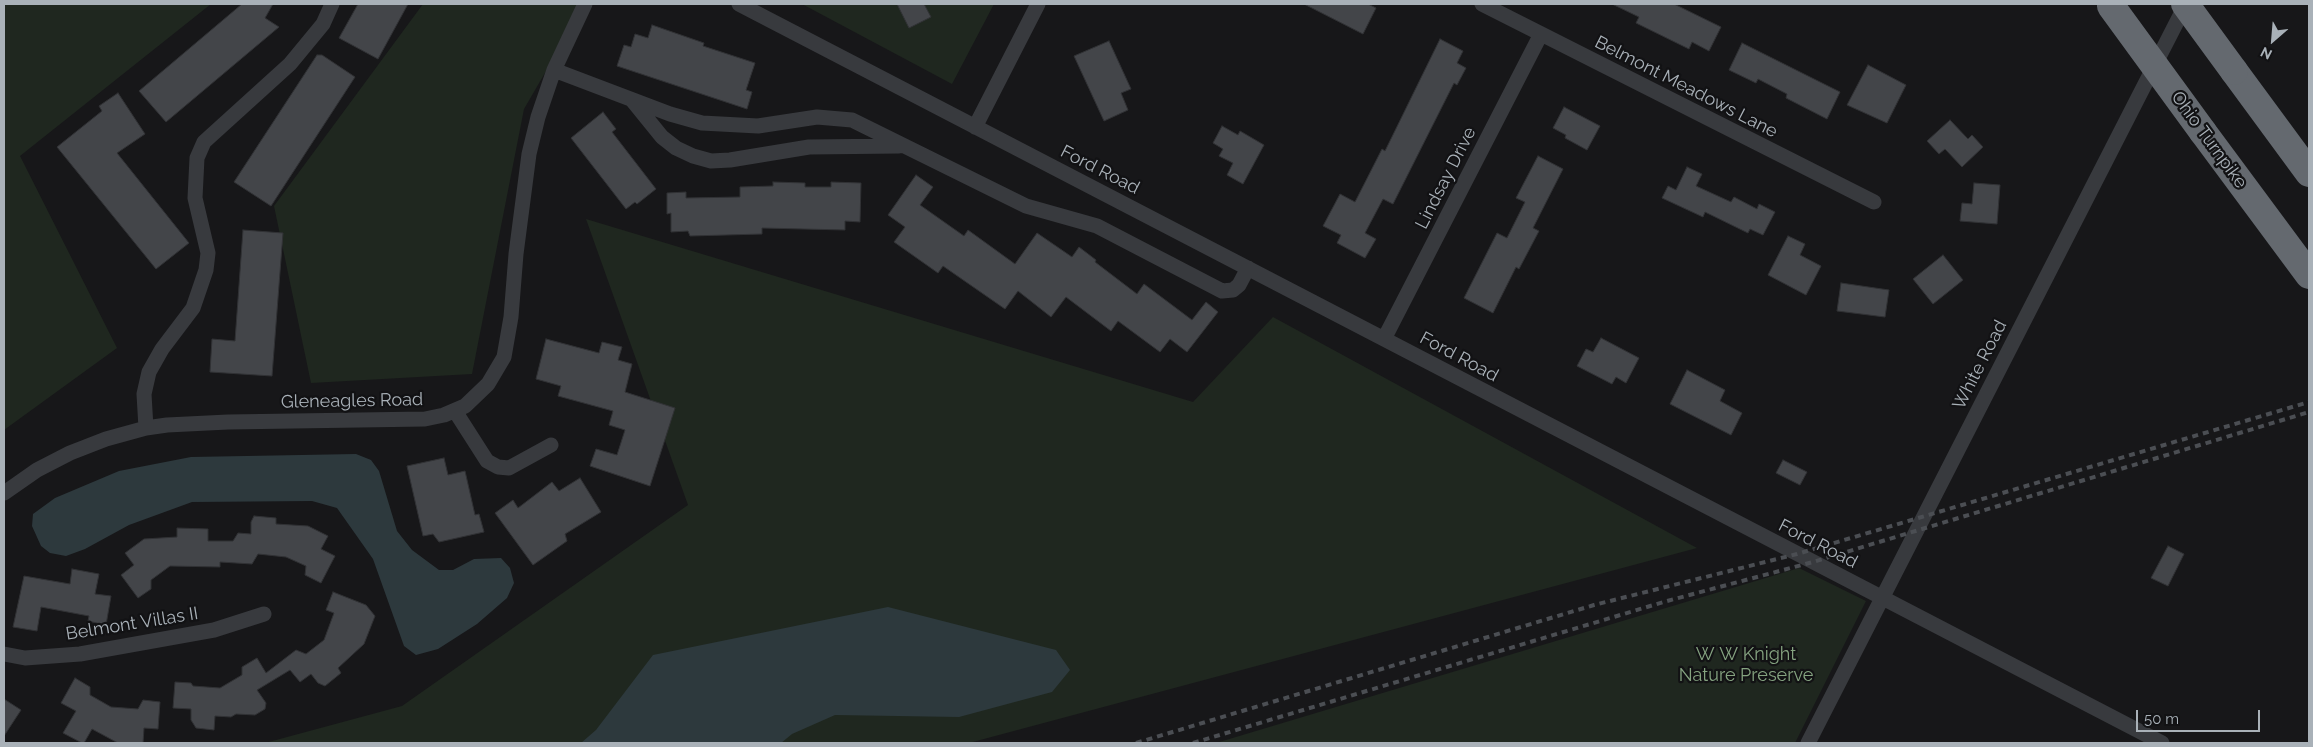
<!DOCTYPE html>
<html>
<head>
<meta charset="utf-8">
<style>
	body { margin:0 }
	#map { position:relative; width:2313px; height:747px; overflow:hidden; background:#171719; font-family:Raleway,sans-serif }
	canvas { display:block }
	.frame { position:absolute; inset:0; border:5px solid #a9b1b8; pointer-events:none }
	.north { position:absolute; left:2248px; top:15px; width:50px; height:50px; -webkit-text-stroke:4px #121214; paint-order:stroke; rotate:207deg; font-size:14px; font-weight:700; line-height:20px; text-align:center; color:#a9b1b8 }
	.north::after { content:''; display:block; margin:auto; width:18px; height:22px; background:#a9b1b8; clip-path:polygon(50% 0,100% 100%,50% 72%,0 100%) }
	.scale { position:absolute; left:2136px; top:710px; width:124px; height:22px; box-sizing:border-box; border:2px solid #a9b1b8; border-top:0; padding-left:6px; font-size:15px; line-height:18px; white-space:nowrap; color:#a9b1b8; -webkit-text-stroke:4px #121214; paint-order:stroke }
</style>
</head>
<body>
<div id="map">
<canvas width="2313" height="747"></canvas>
<div class="frame"></div>
<div class="north">N</div>
<div class="scale">50 m</div>
</div>
<script>
const context = document.querySelector('canvas').getContext('2d');
context.lineJoin = 'round';
function paint(path, color) { context.fillStyle = color; context.fill(path, 'evenodd'); }
const shape = rows => new Path2D(rows.map(r => 'M' + r).join(''));
function stroke(path, color, width, dash) { context.strokeStyle = color; context.lineWidth = width; context.lineCap = dash ? 'butt' : 'round'; context.setLineDash(dash || []); context.stroke(path); }
function drawText(font, color, halo, rows, align = 'center') {
  context.font = font + ' Raleway,sans-serif'; context.lineWidth = 4.5; context.setLineDash([]); context.textBaseline = 'middle'; context.strokeStyle = halo; context.fillStyle = color; for (const [text, x, y, turn = 0] of rows) {
    context.save(); context.translate(x, y); context.rotate((+turn || 0) * Math.PI / 180); context.textAlign = isNaN(turn) ? turn : align; if (halo) context.strokeText(text, 0, 0); context.fillText(text, 0, 0); context.restore();
  }
}
paint(shape([
	[4,4,211,4,20,156,117,348,4,430],
	[423,4,585,4,524,109,472,374,311,383,274,206],
	[802,4,994,4,952,84],
	[586,219,1193,402,1273,317,1697,548,969,743,265,743,402,706,688,505],
	[1799,568,1866,601,1795,743,1216,743]
]), '#1f271f');
paint(shape([
	[356,454,371,460,379,471,397,531,412,550,439,570,453,570,474,559,501,558,510,568,514,583,507,598,477,624,438,649,416,655,404,646,373,559,337,508,312,501,192,502,129,525,85,549,66,556,50,553,41,546,32,526,33,514,55,498,119,471,191,457],
	[888,607,1056,650,1070,670,1052,692,959,717,835,715,792,734,781,743,581,743,596,730,653,655]
]), '#2d393d');
const building = shape([
	[242,4,273,4,265,18,279,27,166,122,139,91,242,4],
	[358,4,408,4,378,59,339,38,358,4],
	[897,4,924,4,931,17,909,28,897,4],
	[1304,4,1368,4,1376,8,1363,34,1304,4],
	[1612,4,1674,4,1721,27,1709,51,1692,42,1689,49,1636,23,1639,17,1612,4],
	[652,25,704,43,703,46,755,63,746,90,752,92,747,109,617,66,624,45,631,47,635,34,648,38,652,25],
	[1440,39,1463,51,1457,63,1466,68,1457,85,1454,83,1393,204,1383,199,1365,233,1376,239,1365,258,1337,243,1341,235,1323,226,1340,194,1355,202,1382,149,1385,151,1440,39],
	[1109,41,1131,89,1121,93,1128,110,1104,121,1074,56,1109,41],
	[1742,43,1840,92,1827,119,1786,98,1787,94,1758,79,1756,83,1729,70,1742,43],
	[317,55,322,55,355,77,271,206,234,182,317,55],
	[1868,65,1906,85,1887,123,1847,105,1868,65],
	[118,93,145,134,117,153,189,243,156,269,57,147,102,111,99,106,118,93],
	[1564,107,1600,126,1587,150,1565,138,1566,135,1553,128,1564,107],
	[603,112,616,129,612,132,656,189,637,204,635,202,626,209,571,138,603,112],
	[1950,120,1968,139,1972,135,1983,147,1962,167,1945,149,1939,154,1927,141,1950,120],
	[1222,126,1238,135,1240,131,1264,145,1243,184,1227,175,1233,163,1219,156,1223,149,1213,143,1222,126],
	[1538,156,1563,169,1533,228,1539,231,1519,269,1516,267,1493,313,1464,298,1497,233,1507,238,1525,202,1516,198,1538,156],
	[1687,167,1702,174,1696,186,1731,202,1734,197,1757,209,1759,204,1775,212,1763,235,1750,229,1748,233,1705,212,1703,217,1662,198,1668,186,1676,190,1687,167],
	[916,175,933,187,920,205,964,236,968,230,1015,264,1037,233,1072,257,1079,247,1096,260,1095,262,1137,294,1144,284,1192,320,1206,302,1218,312,1187,352,1170,339,1160,352,1118,321,1111,331,1066,297,1051,317,1018,291,1005,309,943,266,938,273,894,242,905,227,888,215,916,175],
	[773,182,805,183,805,187,831,187,831,182,861,183,860,222,845,221,845,230,762,228,762,234,690,236,688,231,671,232,671,213,667,214,667,193,686,192,686,198,740,197,740,187,773,186,773,182],
	[1974,183,2000,185,1997,224,1960,221,1962,203,1972,204,1974,183],
	[243,230,283,233,272,376,210,372,212,339,235,341,243,230],
	[1788,236,1805,244,1800,255,1821,266,1806,295,1768,275,1788,236],
	[1943,255,1963,280,1933,304,1913,279,1943,255],
	[1841,283,1889,290,1885,317,1837,311,1841,283],
	[1601,338,1639,358,1626,383,1616,377,1612,384,1577,366,1586,349,1593,352,1601,338],
	[546,339,599,353,602,342,622,347,618,360,632,364,625,392,675,408,650,486,590,466,596,449,617,455,625,430,609,425,613,411,558,396,561,386,536,379,546,339],
	[1687,370,1725,390,1720,401,1742,413,1731,435,1670,404,1687,370],
	[444,458,448,475,465,471,475,515,479,514,484,532,439,542,433,534,423,536,407,466,444,458],
	[1783,460,1807,472,1800,485,1776,473,1783,460],
	[580,478,601,512,565,534,567,541,533,565,495,513,513,500,518,508,552,482,559,491,580,478],
	[254,516,276,518,276,524,308,526,328,536,321,549,335,556,321,583,305,575,306,566,286,557,258,554,252,564,220,562,220,567,170,566,151,580,151,589,138,598,121,575,134,565,125,553,144,539,177,537,177,528,208,529,208,541,233,541,238,533,251,534,251,522,254,516],
	[2168,546,2184,554,2168,586,2151,578,2168,546],
	[72,569,99,574,95,594,111,596,106,625,88,621,89,616,41,607,37,631,13,627,24,576,70,584,72,569],
	[333,592,366,605,375,616,364,644,338,668,341,673,325,686,318,683,311,674,300,682,290,670,257,690,266,703,265,709,255,715,236,714,231,717,215,716,214,730,196,728,191,720,191,709,173,708,175,682,191,683,193,686,220,688,242,675,242,667,257,658,266,673,296,650,306,654,324,640,334,613,326,610,333,592],
	[75,678,90,687,90,695,111,707,138,709,143,700,160,702,158,729,144,728,143,743,118,743,92,729,84,743,82,743,63,733,76,711,61,703,75,678],
	[4,699,21,710,4,736,4,699]
]);
paint(building, '#434549');
stroke(building, '#313235', 1);
stroke(shape([
	[739,4,2162,743],
	[1482,4,1874,202],
	[554,70,670,114,702,123,758,126,817,117,852,120,1026,206,1097,226,1222,291,1233,290,1239,285,1248,268],
	[632,100,662,137,676,148,693,156,711,161,730,160,809,147,899,146],
	[975,127,1038,4],
	[1384,339,1541,34],
	[455,411,487,461,498,467,509,468,551,445],
	[146,428,144,394,149,372,162,349,193,308,206,270,208,253,195,198,197,158,204,142,290,64,323,24,332,4],
	[4,493,37,470,70,453,106,439,146,428,167,425,228,422,425,419,444,415,465,406,488,384,504,357,511,317,516,254,529,154,538,117,554,70,585,4],
	[4,654,25,658,80,654,214,630,264,614],
	[1808,743,2186,4]
]), '#383a3e', 15);
stroke(shape([
	[2234,71,2309,173],
	[2203,132,2309,275]
]), '#64696f', 28);
stroke(shape([
	[1136,743,1594,605,1797,554,2309,402],
	[1193,743,1667,601,1813,562,2309,412]
]), '#4b4e53', 4, [6, 5]);
stroke(shape([
	[2185,4,2234,71],
	[2111,6,2203,132]
]), '#64696f', 28);
drawText('18px', '#a9b1b8', '#121214', [
	["Belmont Meadows Lane",1686,87,27],
	["Ohio Turnpike",2209,140,54],
	["Ford Road",1100,170,27],
	["Lindsay Drive",1446,178,-63],
	["Ford Road",1459,357,28],
	["White Road",1980,365,-63],
	["Gleneagles Road",352,401,-1],
	["Ford Road",1818,544,27],
	["Belmont Villas II",132,624,-9]
]);
drawText('18px', '#85a380', '#121214', [
	["W W Knight",1746,655],
	["Nature Preserve",1746,676]
]);
</script>
</body>
</html>
